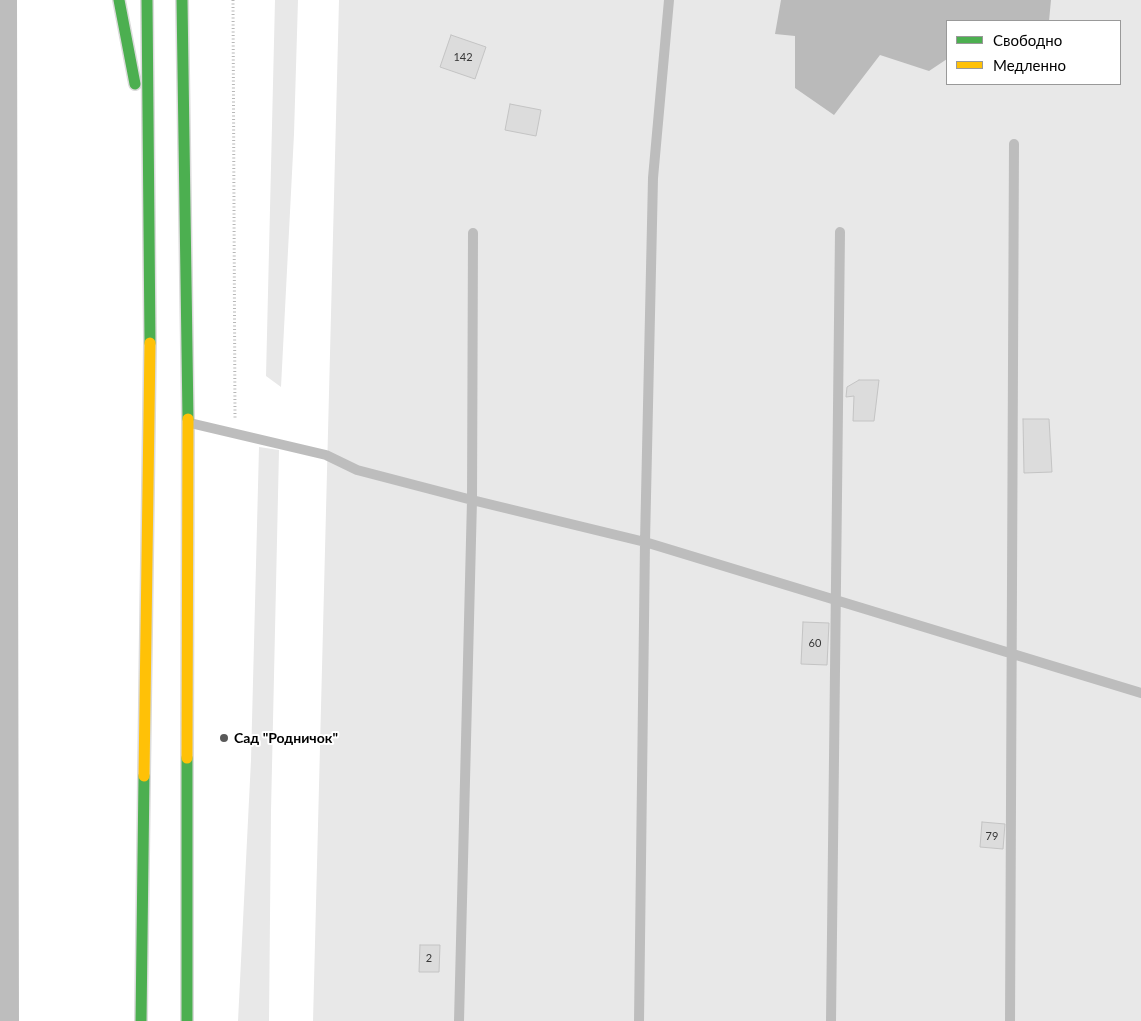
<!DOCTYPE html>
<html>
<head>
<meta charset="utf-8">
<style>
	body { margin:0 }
	#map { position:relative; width:1141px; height:1021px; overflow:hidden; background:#fff; font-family:Lato,sans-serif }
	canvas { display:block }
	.legend { position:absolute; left:946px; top:20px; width:175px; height:65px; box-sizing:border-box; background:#fff; border:1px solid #999; margin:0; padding:6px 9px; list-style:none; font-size:15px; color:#000 }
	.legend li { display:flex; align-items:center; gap:10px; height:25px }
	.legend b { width:25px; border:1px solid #999 }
</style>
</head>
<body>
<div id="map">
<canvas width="1141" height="1021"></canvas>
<ul class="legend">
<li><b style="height:6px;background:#4caf50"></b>Свободно</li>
<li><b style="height:6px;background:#ffc107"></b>Медленно</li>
</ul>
</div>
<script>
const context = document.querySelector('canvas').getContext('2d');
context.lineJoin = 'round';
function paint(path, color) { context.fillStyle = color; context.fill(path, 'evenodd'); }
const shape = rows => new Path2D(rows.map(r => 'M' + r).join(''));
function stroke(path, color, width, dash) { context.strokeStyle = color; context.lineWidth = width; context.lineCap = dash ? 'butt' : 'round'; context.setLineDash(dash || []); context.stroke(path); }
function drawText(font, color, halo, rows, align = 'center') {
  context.font = font + ' Lato,sans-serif'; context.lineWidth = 4; context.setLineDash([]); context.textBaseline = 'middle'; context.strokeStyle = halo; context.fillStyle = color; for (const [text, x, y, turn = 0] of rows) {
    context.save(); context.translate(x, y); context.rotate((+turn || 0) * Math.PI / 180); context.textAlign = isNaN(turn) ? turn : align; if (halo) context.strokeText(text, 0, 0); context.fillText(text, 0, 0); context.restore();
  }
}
paint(shape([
	[275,0,298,0,294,134,281,387,266,376],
	[339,0,1141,0,1141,1021,313,1021],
	[947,21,1120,21,1120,84,947,84],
	[259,447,279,450,271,811,269,1021,238,1021,251,760]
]), '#e8e8e8');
paint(shape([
	[781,0,1051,0,1049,21,947,21,947,59,929,71,880,55,834,115,795,88,795,36,775,34]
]), '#bababa');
const building = shape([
	[451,35,486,47,475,79,440,67,451,35],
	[510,104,541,110,536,136,505,130,510,104],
	[859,380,879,380,874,421,853,421,854,396,846,397,847,387,859,380],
	[1023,419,1049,419,1052,472,1024,473,1023,419],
	[803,622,829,623,827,665,801,664,803,622],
	[982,822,1005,824,1003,849,980,847,982,822],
	[420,945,440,945,439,972,419,972,420,945]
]);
paint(building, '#dcdcdc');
stroke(building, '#c4c4c4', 1);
const fast = shape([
	[119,0,135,84],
	[147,0,150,343],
	[182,0,188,419],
	[141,1021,144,776],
	[187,1021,187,758]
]);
const slow = shape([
	[187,758,188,419],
	[144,776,150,343]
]);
stroke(fast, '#dbdbdb', 14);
stroke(slow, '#dbdbdb', 14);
stroke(shape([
	[233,0,235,418]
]), '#b8b8b8', 3, [1, 2.5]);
stroke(shape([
	[190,423,326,455,357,470,472,500,645,542,1141,693],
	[459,1021,472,500,473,233],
	[639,1021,645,542,653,178,669,0],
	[831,1021,840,232],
	[1010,1021,1014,144]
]), '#bdbdbd', 10);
stroke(shape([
	[7,0,9,1021]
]), '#bdbdbd', 20);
stroke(fast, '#4caf50', 11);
stroke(slow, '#ffc107', 11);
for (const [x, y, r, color] of [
	[224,738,5,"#595959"]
]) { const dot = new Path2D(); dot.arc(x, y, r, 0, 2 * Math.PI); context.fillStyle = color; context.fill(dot); stroke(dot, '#fff', 2); }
drawText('11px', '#373737', null, [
	["142",463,57],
	["60",815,643],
	["79",992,836],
	["2",429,958]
]);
drawText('bold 14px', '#000', '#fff', [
	["Сад \"Родничок\"",234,738]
], 'left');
</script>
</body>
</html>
